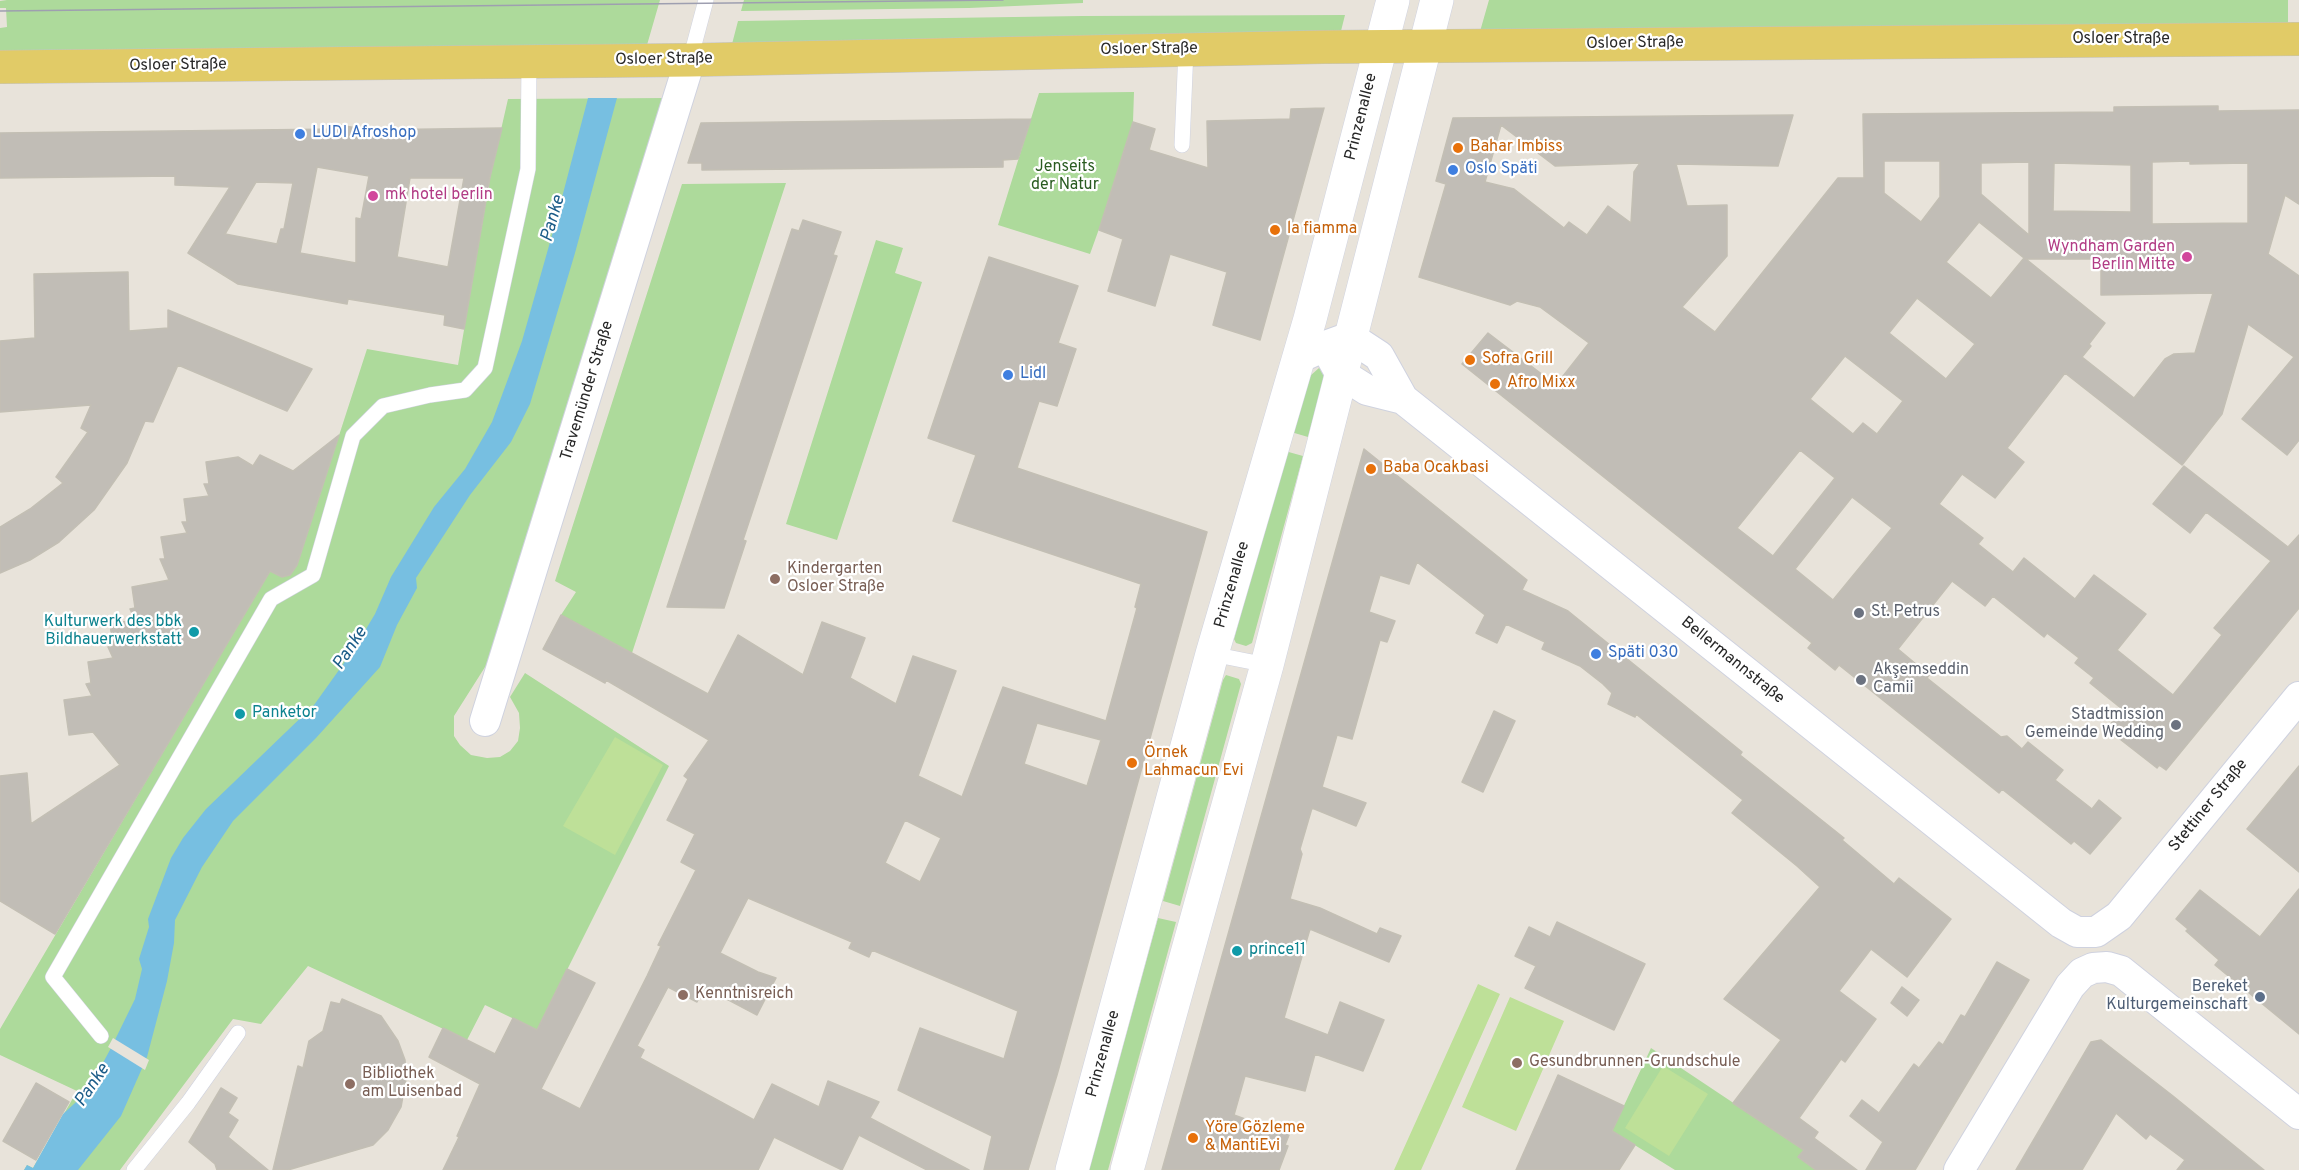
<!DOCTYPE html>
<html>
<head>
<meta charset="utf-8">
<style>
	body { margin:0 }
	canvas { display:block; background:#e8e3da }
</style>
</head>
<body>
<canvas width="2299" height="1170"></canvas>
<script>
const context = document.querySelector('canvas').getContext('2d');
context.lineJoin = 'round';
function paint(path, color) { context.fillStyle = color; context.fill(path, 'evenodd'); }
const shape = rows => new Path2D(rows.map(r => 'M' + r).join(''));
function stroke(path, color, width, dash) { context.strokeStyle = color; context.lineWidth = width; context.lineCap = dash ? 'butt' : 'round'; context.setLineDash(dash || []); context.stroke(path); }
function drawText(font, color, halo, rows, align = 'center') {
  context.font = font + ' Overpass,sans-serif'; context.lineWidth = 4.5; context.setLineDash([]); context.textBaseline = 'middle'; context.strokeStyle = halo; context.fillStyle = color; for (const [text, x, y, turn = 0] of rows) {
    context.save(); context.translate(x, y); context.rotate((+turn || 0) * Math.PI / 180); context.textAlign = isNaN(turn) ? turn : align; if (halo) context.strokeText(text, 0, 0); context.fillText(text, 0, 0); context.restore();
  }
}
paint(shape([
	[7,0,660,0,647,45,0,52,0,28,7,27,6,8,0,8,0,1],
	[744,0,1083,0,1083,3,969,8,741,11],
	[1489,0,2288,0,2288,28,1479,35],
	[1345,15,1340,35,732,44,738,21,1083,16],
	[1134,92,1133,122,1113,190,1090,254,998,225,1039,93],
	[667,98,492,656,454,716,454,736,460,745,471,755,487,758,500,757,510,751,518,741,520,728,519,713,510,697,525,673,669,766,537,1030,485,1005,467,1040,308,966,261,1024,233,1019,120,1170,24,1170,27,1165,33,1168,77,1091,0,1055,0,1029,279,555,285,560,300,556,367,349,458,365,490,178,508,99],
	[786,183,632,653,561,615,576,592,555,581,682,184],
	[876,240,903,248,895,273,922,282,837,540,786,524],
	[1319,368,1323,368,1326,374,1308,437,1291,432,1310,376],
	[1285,451,1303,456,1252,643,1246,646,1236,643,1234,639],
	[1226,675,1239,679,1241,684,1180,906,1163,901,1223,680],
	[1158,918,1176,922,1108,1170,1089,1170],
	[1651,1048,1804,1150,1799,1157,1816,1170,1675,1170,1612,1131]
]), '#adda9b');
paint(shape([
	[615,737,663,765,615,855,563,826],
	[1478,984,1500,994,1421,1170,1394,1170],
	[1510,997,1564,1021,1516,1131,1462,1107],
	[1663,1066,1708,1094,1669,1156,1625,1128]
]), '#bee098');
paint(shape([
	[588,98,617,98,575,253,530,404,511,442,470,495,416,578,417,588,397,625,380,667,316,738,233,821,202,867,175,920,174,943,167,981,147,1057,121,1116,78,1170,24,1170,27,1165,33,1168,63,1114,87,1092,111,1048,135,999,142,969,139,959,149,927,148,919,171,858,183,838,206,809,314,705,354,649,375,614,391,577,434,507,465,469,492,422,522,341,554,228]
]), '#77bfe1');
paint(shape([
	[113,1038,149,1060,145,1070,108,1047]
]), '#e8e3da');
const building = shape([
	[2218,106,2218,111,2299,110,2299,204,2285,195,2268,254,2299,276,2299,440,2287,455,2242,419,2294,357,2248,324,2222,414,2182,465,2065,373,2007,448,2024,462,1995,498,1962,474,1939,504,1983,538,1978,544,2013,572,2024,558,2075,599,2094,575,2146,614,2117,650,2173,695,2222,635,2214,628,2271,561,2206,512,2190,533,2153,504,2184,466,2288,547,2299,535,2299,608,2166,770,2159,765,2157,768,2107,729,2122,709,2090,683,2094,678,2075,663,2079,658,2047,633,2044,637,1993,596,1985,606,1952,581,1898,649,1929,675,1927,678,2001,737,2007,736,2022,749,2028,742,2063,770,2055,780,2092,809,2099,800,2121,818,2090,854,2074,841,2071,844,2002,789,1999,793,1839,665,1835,670,1808,648,1812,643,1462,364,1488,333,1556,385,1589,343,1540,307,1517,301,1510,305,1419,277,1446,184,1436,181,1453,118,1793,115,1778,166,1676,164,1687,206,1727,205,1727,256,1682,307,1715,332,1838,178,1864,178,1863,114,2114,112,2114,107,2218,106],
	[1501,125,1555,166,1640,163,1634,172,1631,223,1608,206,1587,235,1569,222,1564,228,1514,189,1485,182,1501,125],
	[1884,161,1940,161,1940,197,1921,222,1884,193,1884,161],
	[2190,161,2190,164,2248,163,2248,223,2152,224,2152,162,2190,161],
	[2029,162,2029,235,1981,194,1981,163,2029,162],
	[2054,163,2131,165,2131,212,2053,211,2054,163],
	[1979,222,2024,258,1991,298,1946,262,1979,222],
	[2026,259,2101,259,2101,295,2213,293,2195,353,2174,354,2165,359,2134,398,2082,357,2091,346,2089,344,2105,323,2026,259],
	[1917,298,1975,344,1946,379,1889,333,1917,298],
	[1845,356,1903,401,1877,434,1863,423,1853,434,1810,399,1845,356],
	[1800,450,1835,478,1773,556,1737,528,1800,450],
	[1852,497,1892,528,1833,600,1795,569,1852,497],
	[1324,108,1260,340,1213,325,1227,272,1170,254,1155,306,1108,291,1123,239,1099,230,1133,122,1155,129,1149,150,1208,168,1207,121,1290,119,1291,109,1324,108],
	[1031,119,1018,159,1003,160,1003,167,702,170,702,163,688,163,701,123,1031,119],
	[340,125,367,130,502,128,490,177,464,329,444,325,445,315,348,299,347,304,238,284,188,253,230,187,175,185,175,176,0,178,0,133,339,129,340,125],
	[317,167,369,176,361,219,356,218,356,263,300,253,317,167],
	[410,178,464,178,448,267,397,257,410,178],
	[256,182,293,183,284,229,281,229,277,244,225,234,256,182],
	[803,220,841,232,833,255,837,256,743,540,746,541,724,608,667,607,792,229,799,231,803,220],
	[989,257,1078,286,1058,343,1076,349,1057,406,1039,401,1017,468,1207,532,1057,1075,1028,1170,984,1170,992,1136,898,1090,920,1028,1004,1059,1018,1011,872,950,869,957,849,948,852,942,748,898,720,953,758,972,776,978,757,1015,704,987,697,1002,668,987,637,1046,644,1050,640,1058,754,1120,772,1084,819,1107,828,1081,879,1102,870,1118,969,1170,927,1170,859,1135,842,1170,774,1137,758,1170,443,1170,459,1137,457,1136,480,1084,429,1057,443,1028,495,1054,513,1018,537,1030,567,969,595,983,541,1089,580,1109,647,976,661,946,658,945,696,870,681,862,695,834,667,820,688,779,684,776,709,740,606,680,605,683,543,649,561,615,708,694,738,635,803,675,822,622,865,638,850,678,896,704,913,656,956,671,918,776,962,797,1003,687,1106,721,1137,608,1135,607,1141,584,953,521,976,455,928,438,989,257],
	[1037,723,1101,740,1087,786,1024,764,1037,723],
	[905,820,941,838,920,882,885,863,905,820],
	[128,272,129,331,168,328,168,310,312,369,287,411,178,365,153,422,145,421,127,463,94,510,59,542,30,560,0,573,0,527,30,509,63,483,56,477,88,432,81,428,91,405,0,412,0,341,35,338,34,274,128,272],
	[339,435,297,565,290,575,282,577,270,571,55,934,0,901,0,776,27,773,31,824,120,765,93,732,69,735,64,700,92,696,86,684,91,683,88,662,113,658,108,647,113,646,110,624,135,620,130,609,135,608,132,587,169,580,160,559,165,559,161,537,187,533,182,522,187,522,184,499,209,496,204,484,209,484,206,462,238,457,253,466,260,455,293,471,339,435],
	[1364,449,1527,580,1522,590,1568,611,1742,752,1740,755,1844,838,1842,840,1894,884,1899,878,1951,919,1907,977,1871,949,1839,991,1876,1019,1845,1062,1841,1059,1799,1118,1818,1132,1814,1138,1857,1170,1816,1170,1798,1157,1804,1150,1733,1103,1781,1040,1724,999,1820,887,1797,866,1732,813,1743,800,1636,714,1635,717,1608,704,1612,693,1603,684,1580,666,1542,649,1545,642,1506,624,1497,643,1476,633,1485,615,1417,562,1409,584,1380,575,1369,612,1395,621,1387,642,1380,640,1352,739,1337,735,1322,787,1366,803,1356,826,1312,808,1300,849,1302,854,1290,899,1320,908,1377,934,1380,928,1401,936,1389,962,1310,929,1284,1018,1328,1035,1340,1002,1384,1020,1363,1071,1315,1054,1305,1091,1245,1076,1234,1115,1289,1135,1285,1145,1288,1146,1279,1170,1162,1170,1364,449],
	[1494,711,1515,721,1483,792,1462,782,1494,711],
	[2299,766,2299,872,2247,829,2299,766],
	[2299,889,2299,1034,2215,965,2219,960,2186,931,2188,929,2176,919,2200,890,2260,937,2299,889],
	[1557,922,1645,964,1614,1030,1525,988,1536,966,1515,956,1529,927,1550,937,1557,922],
	[1997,962,2029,980,1915,1170,1866,1170,1883,1142,1850,1116,1862,1100,1879,1113,1914,1064,1919,1068,1939,1042,1943,1045,1961,1015,1965,1017,1997,962],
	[1902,987,1919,1000,1907,1016,1891,1003,1902,987],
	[342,999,381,1016,398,1041,405,1060,406,1079,401,1107,388,1130,373,1145,288,1170,273,1170,298,1066,303,1068,309,1041,323,1031,331,1002,340,1004,342,999],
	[2101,1040,2173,1096,2264,1170,2177,1170,2185,1160,2150,1134,2146,1139,2116,1113,2082,1170,2016,1170,2091,1042,2101,1040],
	[1558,1075,1624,1106,1612,1131,1635,1145,1619,1170,1516,1170,1558,1075],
	[36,1083,69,1102,36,1160,3,1141,36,1083],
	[221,1088,237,1098,228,1113,238,1120,228,1137,268,1170,217,1170,215,1164,189,1142,221,1088]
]);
paint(building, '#c1bdb6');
stroke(building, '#c3bfb4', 1.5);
const lane = shape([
	[690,60,706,0],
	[1182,145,1186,49],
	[1212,654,1267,665],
	[101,1036,53,977,271,599,313,575,353,436,383,406,430,395,465,390,485,368,528,169,529,62],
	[134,1170,188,1103,238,1033]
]);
const street = shape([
	[1330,355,1340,373,1367,390,1403,399],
	[1299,358,1325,346,1350,337,1379,356,1403,399,2061,923,2077,932,2096,932,2119,916,2299,697],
	[485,721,690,60],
	[1959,1170,2070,986,2082,973,2093,968,2107,967,2121,971,2299,1114]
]);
const secondary = shape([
	[1072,1170,1212,654,1310,319,1393,0],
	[1127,1170,1267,665,1437,0]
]);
const primary = shape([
	[0,67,690,60,1324,47,2299,39]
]);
stroke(lane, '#cfd2df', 16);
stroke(street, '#cfd2df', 32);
stroke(secondary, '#cfd2df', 34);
stroke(primary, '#c3c3c3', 34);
stroke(lane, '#fff', 15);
stroke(street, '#fff', 30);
stroke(secondary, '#fff', 33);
stroke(primary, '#e1cb67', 33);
stroke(shape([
	[0,11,1003,0]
]), '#9e9fb0', 1.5);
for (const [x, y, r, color] of [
	[300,134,6,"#3f7fe0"],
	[1458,148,6,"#e8710a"],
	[1453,170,6,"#3f7fe0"],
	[373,196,6,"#d1479c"],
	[1275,230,6,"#e8710a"],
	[2187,257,6,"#d1479c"],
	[1470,360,6,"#e8710a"],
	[1008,375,6,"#3f7fe0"],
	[1495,384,6,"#e8710a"],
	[1371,469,6,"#e8710a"],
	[775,579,6,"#8d6e63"],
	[1859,613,6,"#6b7280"],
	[194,632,6,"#0f9aa8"],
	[1596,654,6,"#3f7fe0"],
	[1861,680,6,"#6b7280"],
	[240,714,6,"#0f9aa8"],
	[2176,725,6,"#6b7280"],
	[1132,763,6,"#e8710a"],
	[1237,951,6,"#0f9aa8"],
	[683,995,6,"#8d6e63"],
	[2260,997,6,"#5c6f8a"],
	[1517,1063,6,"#8d6e63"],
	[350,1084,6,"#8d6e63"],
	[1193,1138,6,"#e8710a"]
]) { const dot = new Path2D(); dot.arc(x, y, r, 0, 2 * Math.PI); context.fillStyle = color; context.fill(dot); stroke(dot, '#fff', 2); }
drawText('16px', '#272727', '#fff', [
	["Osloer Straße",2121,40],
	["Osloer Straße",1635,44,-1],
	["Osloer Straße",1149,50,-1],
	["Osloer Straße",664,60,-1],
	["Osloer Straße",178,66,-1],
	["Prinzenallee",1362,117,-76],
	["Travemünder Straße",588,391,-73],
	["Prinzenallee",1233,585,-74],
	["Bellermannstraße",1732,661,39],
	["Stettiner Straße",2209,806,-51],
	["Prinzenallee",1104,1054,-75]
]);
drawText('16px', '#366cbe', '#fff', [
	["LUDI Afroshop",312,134],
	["Oslo Späti",1465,170],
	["Lidl",1020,375],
	["Späti 030",1608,654]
], 'left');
drawText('16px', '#c56008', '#fff', [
	["Bahar Imbiss",1470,148],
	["la fiamma",1287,230],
	["Sofra Grill",1482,360],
	["Afro Mixx",1507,384],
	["Baba Ocakbasi",1383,469],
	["Örnek",1144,754],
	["Lahmacun Evi",1144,772],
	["Yöre Gözleme",1205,1129],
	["& MantiEvi",1205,1147]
], 'left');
drawText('16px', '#295b20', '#fff', [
	["Jenseits",1065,168],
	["der Natur",1065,186]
]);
drawText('16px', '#b23c85', '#fff', [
	["mk hotel berlin",385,196],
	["Wyndham Garden",2175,248,"right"],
	["Berlin Mitte",2175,266,"right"]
], 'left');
drawText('16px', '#785e54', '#fff', [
	["Kindergarten",787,570],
	["Osloer Straße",787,588],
	["Kenntnisreich",695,995],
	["Gesundbrunnen-Grundschule",1529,1063],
	["Bibliothek",362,1075],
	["am Luisenbad",362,1093]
], 'left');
drawText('16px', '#5b616d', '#fff', [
	["St. Petrus",1871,613],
	["Akşemseddin",1873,671],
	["Camii",1873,689],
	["Stadtmission",2164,716,"right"],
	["Gemeinde Wedding",2164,734,"right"]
], 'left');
drawText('16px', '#0d838f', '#fff', [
	["Kulturwerk des bbk",182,623,"right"],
	["Bildhauerwerkstatt",182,641,"right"],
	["Panketor",252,714],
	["prince11",1249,951]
], 'left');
drawText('16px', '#4e5e75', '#fff', [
	["Bereket",2248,988],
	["Kulturgemeinschaft",2248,1006]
], 'right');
drawText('italic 18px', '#1b5c88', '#fff', [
	["Panke",554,219,-74],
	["Panke",351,649,-57],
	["Panke",93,1086,-56]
]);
</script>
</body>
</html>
